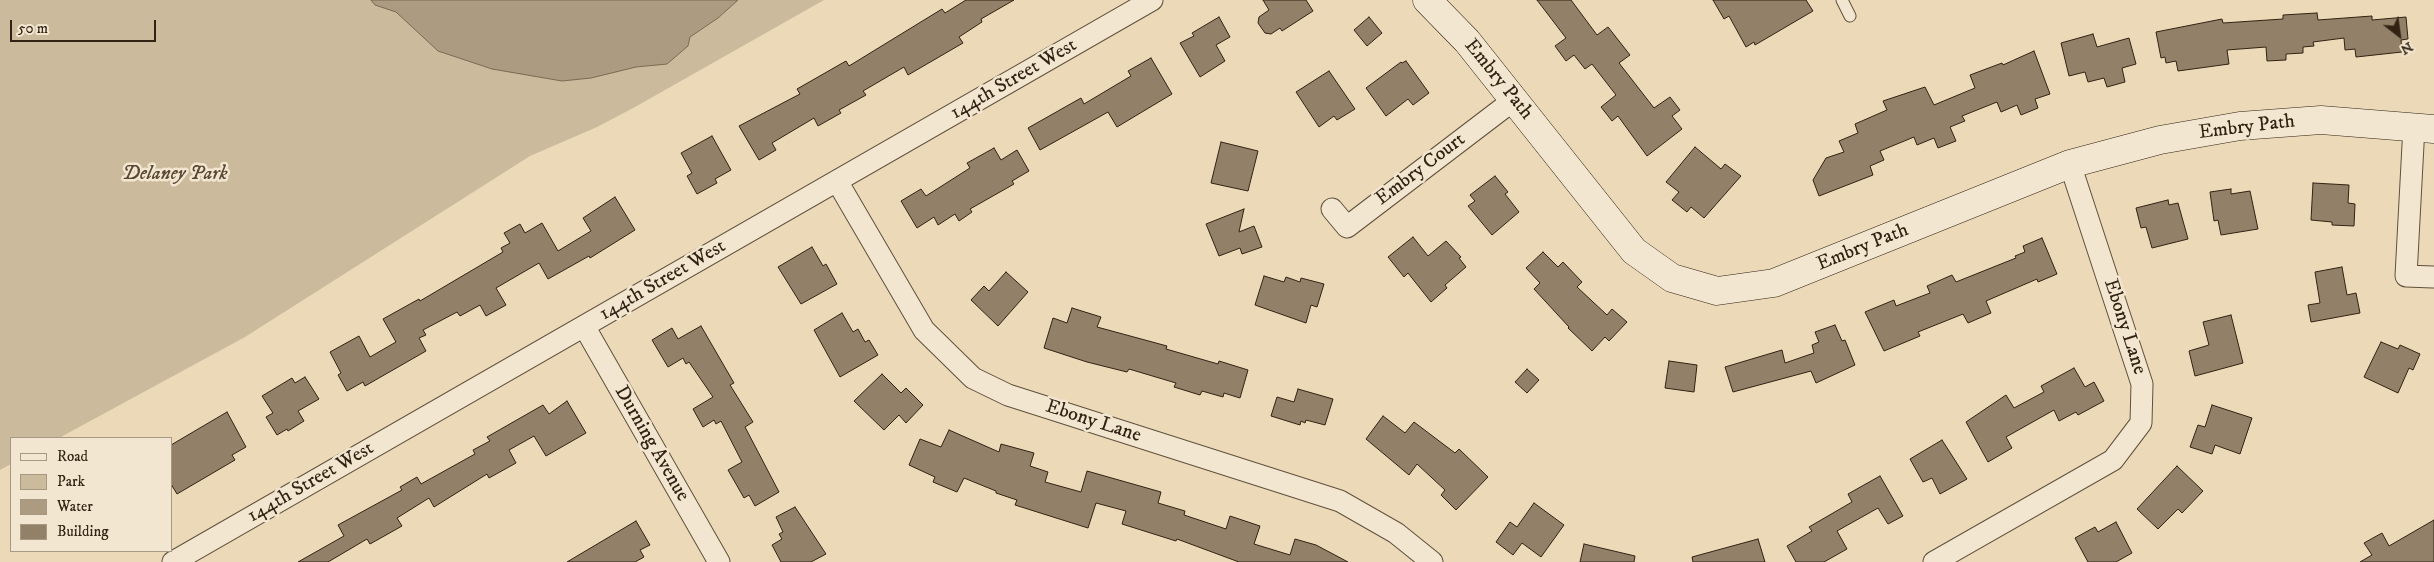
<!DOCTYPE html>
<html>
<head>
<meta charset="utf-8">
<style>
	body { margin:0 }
	#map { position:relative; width:2434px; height:562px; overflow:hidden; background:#ebd9b8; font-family:"IM FELL DW Pica",serif }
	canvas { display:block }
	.legend { position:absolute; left:10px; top:437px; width:162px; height:115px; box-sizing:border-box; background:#f2e6d1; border:1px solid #a59885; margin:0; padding:6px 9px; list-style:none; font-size:15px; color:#312212 }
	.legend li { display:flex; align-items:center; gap:10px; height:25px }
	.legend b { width:25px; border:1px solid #a59885 }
	.north { position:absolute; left:2374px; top:10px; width:50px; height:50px; -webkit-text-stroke:4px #f2e6d1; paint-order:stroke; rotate:150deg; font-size:14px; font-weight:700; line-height:20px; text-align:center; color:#312212 }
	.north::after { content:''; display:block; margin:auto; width:18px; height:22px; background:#312212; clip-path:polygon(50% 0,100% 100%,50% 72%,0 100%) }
	.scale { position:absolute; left:10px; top:20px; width:146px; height:22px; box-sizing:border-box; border:2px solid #312212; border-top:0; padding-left:6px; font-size:15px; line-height:18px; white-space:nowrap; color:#312212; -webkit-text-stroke:4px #f2e6d1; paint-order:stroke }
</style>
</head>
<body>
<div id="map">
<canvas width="2434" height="562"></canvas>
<ul class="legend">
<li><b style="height:6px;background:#f2e6d1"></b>Road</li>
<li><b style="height:14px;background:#cbba9c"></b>Park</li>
<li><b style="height:14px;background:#ac9b80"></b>Water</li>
<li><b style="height:14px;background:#928168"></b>Building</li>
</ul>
<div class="north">N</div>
<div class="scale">50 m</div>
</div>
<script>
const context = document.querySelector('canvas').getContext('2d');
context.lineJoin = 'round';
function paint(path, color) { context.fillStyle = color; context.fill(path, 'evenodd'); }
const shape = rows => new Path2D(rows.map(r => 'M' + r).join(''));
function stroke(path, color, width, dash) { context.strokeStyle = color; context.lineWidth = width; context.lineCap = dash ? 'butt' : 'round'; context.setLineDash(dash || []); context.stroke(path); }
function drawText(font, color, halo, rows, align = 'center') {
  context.font = font + ' "IM FELL DW Pica",serif'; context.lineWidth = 5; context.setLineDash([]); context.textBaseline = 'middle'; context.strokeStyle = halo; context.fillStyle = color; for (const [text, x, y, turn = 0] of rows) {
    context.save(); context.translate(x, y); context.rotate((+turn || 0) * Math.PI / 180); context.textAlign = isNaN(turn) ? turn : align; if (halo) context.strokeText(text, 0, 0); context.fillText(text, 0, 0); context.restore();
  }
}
paint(shape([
	[0,0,824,0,635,107,597,127,530,156,245,337,59,438,11,438,11,464,0,470]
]), '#cbba9c');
const water = shape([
	[371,0,738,0,718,18,690,37,688,46,667,64,636,67,591,78,562,81,492,69,438,51,396,12,375,5,371,0]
]);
paint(water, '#ac9b80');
stroke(water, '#7b6b54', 1);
const building = shape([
	[966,0,1014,0,981,19,982,22,959,37,963,43,908,75,904,67,863,91,866,95,839,110,841,113,818,126,814,118,772,143,776,150,759,160,739,126,800,94,797,89,846,61,849,66,942,9,945,13,966,0],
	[1263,0,1306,0,1313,11,1282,31,1280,28,1271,34,1265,33,1258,23,1259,17,1269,10,1263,0],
	[1537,0,1571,0,1597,35,1608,27,1630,55,1619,63,1654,108,1670,97,1680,110,1672,116,1682,129,1647,156,1618,116,1612,121,1601,107,1616,95,1592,64,1585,69,1574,55,1566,61,1555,46,1566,38,1537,0],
	[1713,0,1806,0,1813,11,1755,45,1754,42,1746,47,1729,16,1724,19,1713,0],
	[2317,13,2318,20,2372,16,2372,20,2406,17,2408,39,2401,40,2402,52,2356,57,2355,49,2345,50,2344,38,2313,42,2314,46,2303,47,2303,53,2286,54,2286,60,2267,61,2266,47,2227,50,2229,64,2178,71,2176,61,2166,63,2165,57,2161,58,2156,32,2222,19,2223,23,2283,19,2283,15,2317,13],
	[1219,17,1230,37,1216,45,1225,61,1200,77,1180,43,1194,36,1192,33,1219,17],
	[1369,17,1382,33,1367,46,1354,30,1369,17],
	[2093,34,2097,47,2129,38,2136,64,2122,68,2125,82,2107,87,2104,78,2088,82,2085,72,2069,76,2061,43,2093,34],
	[2034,51,2050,94,2035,99,2038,108,2021,115,2017,105,2001,112,1997,102,1962,116,1965,121,1950,127,1956,141,1938,148,1934,138,1917,145,1914,137,1880,151,1884,160,1870,166,1873,175,1819,196,1813,180,1826,158,1844,152,1839,141,1858,133,1855,124,1887,110,1883,101,1925,87,1934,105,1975,88,1970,75,2002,63,2003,65,2034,51],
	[1151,58,1172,94,1117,127,1108,112,1040,150,1028,128,1081,98,1084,104,1131,76,1128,71,1151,58],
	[1406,61,1429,93,1413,105,1408,99,1386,116,1366,88,1401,62,1402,63,1406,61],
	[1329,71,1355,109,1337,120,1334,116,1319,127,1296,92,1329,71],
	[712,136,731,170,715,179,717,183,697,194,687,176,692,173,681,153,712,136],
	[1221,142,1258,151,1248,191,1211,183,1221,142],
	[1695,147,1721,169,1725,164,1741,176,1704,218,1691,207,1687,212,1672,200,1679,192,1666,182,1695,147],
	[994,148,1001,160,1017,150,1029,171,1012,181,1014,184,970,209,972,212,959,221,955,214,938,225,934,217,917,228,901,201,921,189,926,196,970,168,967,163,994,148],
	[1495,176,1508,192,1505,194,1519,212,1492,235,1468,206,1475,201,1470,195,1495,176],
	[2313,183,2349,185,2348,203,2355,204,2354,226,2332,225,2332,222,2311,220,2313,183],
	[2231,189,2231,194,2250,191,2258,229,2221,235,2218,220,2214,221,2210,192,2231,189],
	[615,197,635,230,590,258,589,256,548,279,539,263,496,288,506,305,486,316,480,305,460,316,457,312,423,330,426,335,419,338,426,351,365,386,363,382,347,391,338,375,341,373,330,352,359,336,370,357,396,342,383,319,419,299,420,301,503,252,501,248,510,243,504,233,520,224,525,233,542,223,558,251,591,231,583,218,615,197],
	[2168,200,2169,205,2178,203,2188,239,2152,248,2146,227,2141,228,2136,208,2168,200],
	[1244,209,1239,232,1254,226,1262,247,1242,254,1240,248,1219,256,1206,224,1244,209],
	[1413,237,1428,256,1446,241,1461,257,1459,258,1466,267,1445,285,1447,288,1431,302,1408,273,1404,277,1388,257,1413,237],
	[2042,238,2057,274,2038,282,2037,279,1986,301,1991,313,1968,323,1963,314,1918,332,1920,336,1884,351,1865,312,1894,300,1896,306,1930,293,1927,286,1952,275,1956,282,2016,258,2015,256,2025,252,2023,246,2042,238],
	[812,247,823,266,826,264,837,284,801,304,778,267,812,247],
	[1543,252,1558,267,1563,262,1582,282,1577,287,1607,315,1612,309,1627,322,1609,341,1605,337,1592,351,1568,328,1569,327,1534,289,1540,283,1526,268,1543,252],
	[2342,267,2347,295,2356,293,2360,313,2311,322,2308,305,2320,303,2315,272,2342,267],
	[1006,272,1028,292,998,326,971,300,984,286,989,291,1006,272],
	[1264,276,1284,282,1286,277,1300,282,1301,278,1324,284,1317,307,1311,305,1306,323,1255,305,1264,276],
	[1072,308,1101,317,1097,327,1167,346,1166,349,1218,364,1219,361,1248,370,1240,398,1224,393,1223,397,1202,391,1200,395,1174,387,1176,383,1129,369,1127,372,1087,362,1044,348,1053,318,1067,323,1072,308],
	[842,313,853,332,858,329,865,342,869,340,878,355,840,377,814,330,842,313],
	[2231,315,2243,363,2195,376,2189,351,2209,345,2203,322,2231,315],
	[1835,325,1842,341,1845,340,1855,365,1816,383,1811,371,1733,392,1725,367,1782,350,1785,363,1814,353,1812,345,1819,342,1815,332,1835,325],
	[701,326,734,383,730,385,753,422,745,427,779,492,755,506,749,495,744,498,728,470,742,462,721,421,716,424,714,420,703,427,693,409,713,397,689,362,686,364,683,358,668,367,652,340,672,328,678,339,701,326],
	[2381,342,2398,349,2400,345,2420,354,2413,370,2409,368,2398,393,2364,377,2381,342],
	[1669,361,1697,365,1694,392,1665,388,1669,361],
	[2074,368,2085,387,2094,382,2104,401,2078,415,2076,412,2059,421,2054,410,2006,437,2012,448,1988,462,1966,422,2006,395,2014,408,2044,392,2041,386,2074,368],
	[1527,369,1539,380,1527,393,1515,382,1527,369],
	[882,374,901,393,906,388,923,405,906,423,899,415,884,430,854,401,882,374],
	[305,377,319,399,298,411,304,421,288,431,287,429,277,435,266,417,273,413,262,396,292,378,295,383,305,377],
	[1298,389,1333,399,1325,425,1306,420,1305,423,1301,421,1300,425,1271,416,1277,397,1294,402,1298,389],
	[567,401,586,433,546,456,534,436,509,450,516,463,489,478,487,474,434,507,429,498,397,518,402,526,370,544,367,539,328,562,298,562,344,536,338,525,402,490,400,487,417,477,421,484,475,454,473,450,490,441,487,437,543,405,549,414,567,401],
	[2212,405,2252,418,2240,454,2215,445,2212,454,2190,447,2198,425,2205,427,2212,405],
	[227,412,246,447,232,455,235,460,177,494,171,484,171,445,227,412],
	[1383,416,1405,433,1414,422,1455,453,1459,449,1488,477,1456,510,1441,495,1445,490,1417,464,1409,475,1366,439,1383,416],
	[949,430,999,452,1001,444,1034,453,1030,466,1048,472,1045,482,1081,492,1087,471,1161,492,1158,503,1185,511,1184,515,1226,529,1230,516,1260,526,1254,544,1290,555,1295,539,1316,545,1348,562,1239,562,1177,539,1176,541,1122,524,1126,511,1096,503,1088,528,1015,505,1017,500,996,493,996,491,964,478,957,492,933,482,935,477,909,465,920,439,941,447,949,430],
	[1942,440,1967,479,1940,494,1932,478,1923,482,1910,459,1942,440],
	[2177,466,2203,491,2182,513,2178,509,2158,529,2137,509,2177,466],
	[1880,476,1903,516,1888,524,1878,508,1837,531,1847,549,1824,562,1796,562,1787,546,1812,531,1809,527,1852,502,1848,494,1880,476],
	[1534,503,1564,525,1541,557,1522,543,1513,555,1496,542,1510,522,1517,527,1534,503],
	[795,507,826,554,811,562,781,562,772,545,782,539,779,534,783,532,776,517,795,507],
	[2434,520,2434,562,2360,562,2372,555,2364,543,2382,533,2389,546,2434,520],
	[636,521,650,545,640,550,644,557,635,562,567,562,636,521],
	[2116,522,2132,553,2116,562,2088,562,2075,538,2095,527,2098,532,2116,522],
	[1758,539,1765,562,1693,562,1692,557,1758,539],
	[1584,544,1635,556,1634,562,1580,562,1584,544]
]);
paint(building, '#928168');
stroke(building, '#312212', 1);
const lane = shape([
	[1842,0,1850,16]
]);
const street = shape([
	[2414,126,2406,276,2433,277],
	[837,181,924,330,973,378,1008,395,1340,501,1396,533,1432,562],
	[1332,209,1347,227,1515,99],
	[584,326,719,562],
	[173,562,1152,0],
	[1934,562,2113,460,2141,423,2142,384,2070,164]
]);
const secondary = shape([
	[1427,0,1467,41,1634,251,1672,278,1717,291,1774,283,2070,164,2160,140,2240,126,2321,120,2434,129]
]);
stroke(lane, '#60503c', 13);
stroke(street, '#60503c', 23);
stroke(secondary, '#312212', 29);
stroke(lane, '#f2e6d1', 11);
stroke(street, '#f2e6d1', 21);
stroke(secondary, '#f2e6d1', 28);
drawText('20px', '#312212', '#f2e6d1', [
	["144th Street West",1014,80,-30],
	["Embry Path",1498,80,51],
	["Embry Path",2247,128,-7],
	["Embry Court",1421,170,-37],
	["Embry Path",1863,248,-22],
	["144th Street West",663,281,-30],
	["Ebony Lane",2124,327,72],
	["Ebony Lane",1093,422,18],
	["Durning Avenue",651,444,60],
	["144th Street West",311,483,-30]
]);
drawText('italic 20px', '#584834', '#f2e6d1', [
	["Delaney Park",175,175]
]);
</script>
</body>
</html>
